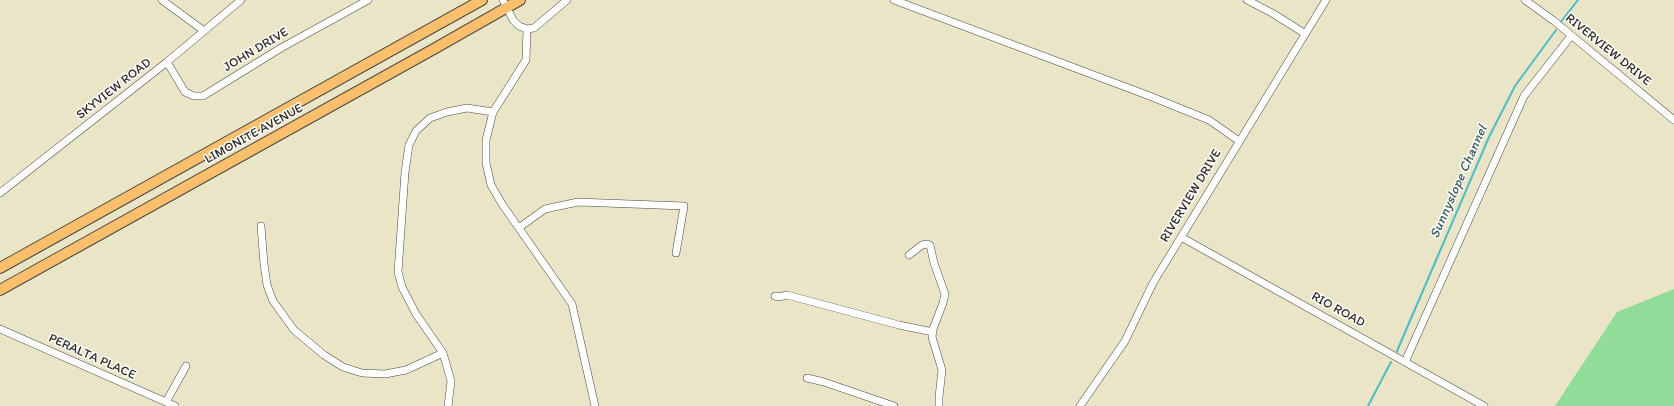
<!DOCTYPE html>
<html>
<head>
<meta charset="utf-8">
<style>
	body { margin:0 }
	canvas { display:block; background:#ebe5c7 }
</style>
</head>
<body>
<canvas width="1674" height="406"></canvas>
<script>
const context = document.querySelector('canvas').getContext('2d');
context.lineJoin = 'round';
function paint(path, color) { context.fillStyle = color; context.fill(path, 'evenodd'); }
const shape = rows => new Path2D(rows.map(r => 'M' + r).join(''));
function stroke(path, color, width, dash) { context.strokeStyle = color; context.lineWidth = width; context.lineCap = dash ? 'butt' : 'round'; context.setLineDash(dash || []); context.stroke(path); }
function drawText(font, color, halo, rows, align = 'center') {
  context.font = font + ' Itim,sans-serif'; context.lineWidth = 3; context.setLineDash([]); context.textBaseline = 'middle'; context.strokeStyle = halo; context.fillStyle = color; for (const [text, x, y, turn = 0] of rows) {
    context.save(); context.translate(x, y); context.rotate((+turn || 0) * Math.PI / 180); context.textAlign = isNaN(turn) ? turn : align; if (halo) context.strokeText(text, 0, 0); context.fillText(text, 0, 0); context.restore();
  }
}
paint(shape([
	[1674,289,1674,406,1555,406,1617,312]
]), '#91dc98');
stroke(shape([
	[1560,23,1578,0],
	[1397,351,1489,137,1515,86,1556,30],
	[1368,406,1391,362]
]), '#4ebdc4', 2);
const street = shape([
	[162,0,204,31],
	[503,0,513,20,519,26,527,29,534,28,567,0],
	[894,0,1147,95,1209,120,1239,141],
	[1247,0,1272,13,1304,33],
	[1525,0,1554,21,1674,120],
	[527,29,526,60,493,112,486,140,486,163,491,185,502,204,572,304,595,406],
	[167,62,185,92,194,96,203,96,281,48,368,0],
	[0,193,167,62,241,0],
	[261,226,264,264,267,285,273,301,294,330,324,355,343,367,362,373,385,374,406,370,443,353],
	[520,227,545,209,578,202,684,206,676,253],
	[1181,237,1484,406],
	[909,255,922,245,927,244,930,245,934,263,945,294,943,303,933,329,932,337,942,370,939,397,939,406],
	[775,296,779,297,787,295,899,325,933,332],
	[0,329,175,406],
	[1405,362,1524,96,1571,36],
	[807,378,824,382,894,406],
	[166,402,186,366],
	[448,406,451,381,443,353,416,314,402,287,398,272,405,172,409,145,416,131,430,118,447,112,467,108,493,112],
	[1080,406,1125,341,1153,283,1326,0]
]);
const primary = shape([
	[0,268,482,0],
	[0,290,432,50,520,0]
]);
stroke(street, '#484742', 8);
stroke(primary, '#484742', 12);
stroke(street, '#fff', 7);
stroke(primary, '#f9bf6d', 10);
drawText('13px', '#2b2b2b', '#fdfcf7', [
	["JOHN DRIVE",256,50,-31],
	["RIVERVIEW DRIVE",1608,50,39],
	["SKYVIEW ROAD",114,89,-38],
	["LIMONITE AVENUE",254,134,-29],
	["RIVERVIEW DRIVE",1191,196,-59],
	["RIO ROAD",1338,310,29],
	["PERALTA PLACE",92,357,24]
]);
drawText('italic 14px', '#375e61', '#fdfcf7', [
	["Sunnyslope Channel",1459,182,-66]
]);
</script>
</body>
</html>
